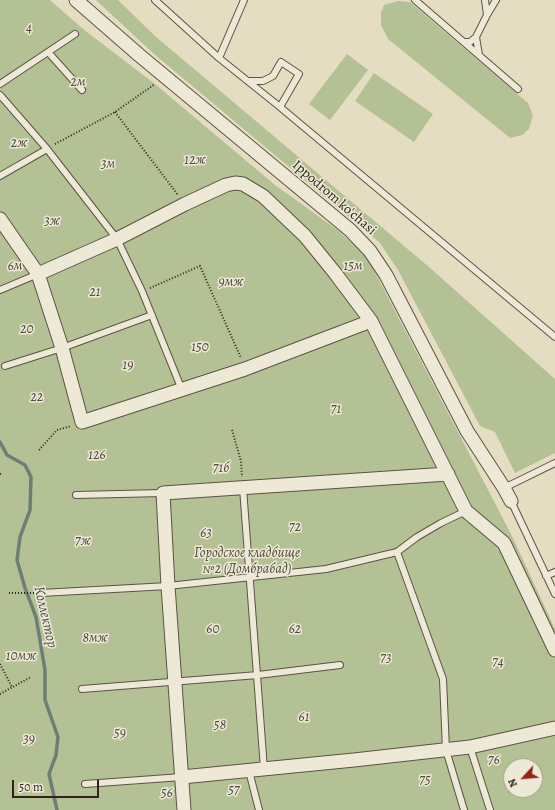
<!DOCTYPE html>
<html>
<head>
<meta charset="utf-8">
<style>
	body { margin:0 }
	#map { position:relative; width:555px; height:810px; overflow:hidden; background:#e5ddc2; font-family:Alegreya,serif }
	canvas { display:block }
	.north { position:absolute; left:503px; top:758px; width:40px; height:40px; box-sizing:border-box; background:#eee9d7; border:1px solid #a29a8d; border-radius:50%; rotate:244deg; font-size:11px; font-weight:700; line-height:16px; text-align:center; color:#2f241d }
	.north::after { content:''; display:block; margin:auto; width:14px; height:18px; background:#8f2418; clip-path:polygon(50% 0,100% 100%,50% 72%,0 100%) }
	.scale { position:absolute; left:12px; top:780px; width:87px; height:18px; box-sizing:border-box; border:2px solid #2f241d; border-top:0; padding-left:5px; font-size:12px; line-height:14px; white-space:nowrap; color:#2f241d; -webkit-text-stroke:3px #eee9d7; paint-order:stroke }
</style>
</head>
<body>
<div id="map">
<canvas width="555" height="810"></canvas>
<div class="north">N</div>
<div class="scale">50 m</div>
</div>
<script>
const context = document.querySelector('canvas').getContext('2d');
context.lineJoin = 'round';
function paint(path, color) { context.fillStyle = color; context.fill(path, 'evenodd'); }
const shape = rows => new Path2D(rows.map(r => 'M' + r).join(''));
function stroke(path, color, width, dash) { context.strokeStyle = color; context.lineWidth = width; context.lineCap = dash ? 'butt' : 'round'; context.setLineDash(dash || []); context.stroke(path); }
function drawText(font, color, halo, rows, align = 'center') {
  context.font = font + ' Alegreya,serif'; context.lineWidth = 3; context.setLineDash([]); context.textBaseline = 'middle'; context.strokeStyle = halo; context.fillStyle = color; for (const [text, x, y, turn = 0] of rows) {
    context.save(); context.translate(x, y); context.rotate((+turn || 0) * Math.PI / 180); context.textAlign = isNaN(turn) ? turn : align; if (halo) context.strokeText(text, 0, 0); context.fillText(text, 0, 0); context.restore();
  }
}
paint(shape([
	[0,0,50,0,83,29,155,84,275,185,339,231,368,259,512,536,555,629,555,810,0,810],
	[511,766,535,766,535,790,511,790],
	[96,0,118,0,155,36,429,267,555,379,555,453,515,473,495,432,480,426,398,270,380,243,154,54],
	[398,1,410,2,528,103,533,116,529,129,522,135,510,138,388,39,381,25,381,13,384,5],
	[347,54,368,70,330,120,309,104],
	[374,73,433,114,414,142,355,101]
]), '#b4c194');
stroke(shape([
	[0,442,7,455,25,465,31,477,30,510,20,537,17,560,25,588,36,617,45,670,45,700,58,737,56,755,49,774,57,810]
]), '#6d7f75', 3.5);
const lane = shape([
	[155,0,219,58,244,0],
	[415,0,518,89],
	[487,15,496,0],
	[476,37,487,15,485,0],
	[464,42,470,42,476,37,479,55],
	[48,52,82,90],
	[219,58,280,107,299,74,281,62,273,76,263,81,248,81],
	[0,84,75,34],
	[0,95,47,149,117,239,142,291,182,390],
	[280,107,555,337],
	[0,176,47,149],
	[0,290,38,274],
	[5,366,62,348,152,315],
	[243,488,264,769],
	[504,488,555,463],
	[76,495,163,493],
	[511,501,555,594],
	[397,552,443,679,446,750,464,810],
	[546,576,555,572],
	[41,593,168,586,326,569,397,552,417,537,441,523,466,511],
	[82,689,258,675,340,665],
	[470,747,490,810],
	[249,771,259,810],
	[85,784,182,777]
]);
const street = shape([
	[76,0,139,55,350,230,370,251,386,275,467,431,504,488,511,501],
	[0,219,38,274,62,348,82,422,245,369,371,321],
	[38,274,117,239,185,204,226,185,235,183,243,184,263,196,305,236,335,273,371,321,466,511,504,543,555,650],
	[182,777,354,760,470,747,555,728],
	[184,810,168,586,163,493,448,474]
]);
stroke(lane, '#5c5246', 8);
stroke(street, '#5c5246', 15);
stroke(shape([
	[115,112,178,195],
	[55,144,115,112,155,84],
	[150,288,200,266,241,358],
	[232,430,241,461,242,477],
	[39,450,57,430,71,426],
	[0,474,2,473],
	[9,593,34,593],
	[0,664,12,687],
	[0,694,31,677]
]), '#2f241d', 2, [1, 2]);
stroke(lane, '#eee9d7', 6);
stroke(street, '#eee9d7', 13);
drawText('italic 14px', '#504b3b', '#eee9d7', [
	["4",29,29],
	["2м",78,83],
	["2ж",19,144],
	["12ж",195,161],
	["3м",108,165],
	["3ж",52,222],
	["6м",15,267],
	["15м",353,267],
	["9мж",231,283],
	["21",95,293],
	["20",27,330],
	["150",200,348],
	["19",128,366],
	["22",37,398],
	["71",336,410],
	["126",97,456],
	["71б",221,469],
	["72",295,528],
	["63",206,534],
	["7ж",83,542],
	["Городское кладбище",247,554],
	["№2 (Домбрабад)",247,570],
	["60",213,630],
	["62",295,630],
	["8мж",95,639],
	["10мж",21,657],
	["73",386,659],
	["74",498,663],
	["61",304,718],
	["58",220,726],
	["59",120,734],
	["39",29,740],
	["76",494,761],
	["75",425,781],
	["57",234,791],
	["56",167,794]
]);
drawText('14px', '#2f241d', '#eee9d7', [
	["Ippodrom ko'chasi",334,198,41]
]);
drawText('italic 15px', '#4e5249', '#eee9d7', [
	["Коллектор",45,617,77]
]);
</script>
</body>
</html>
